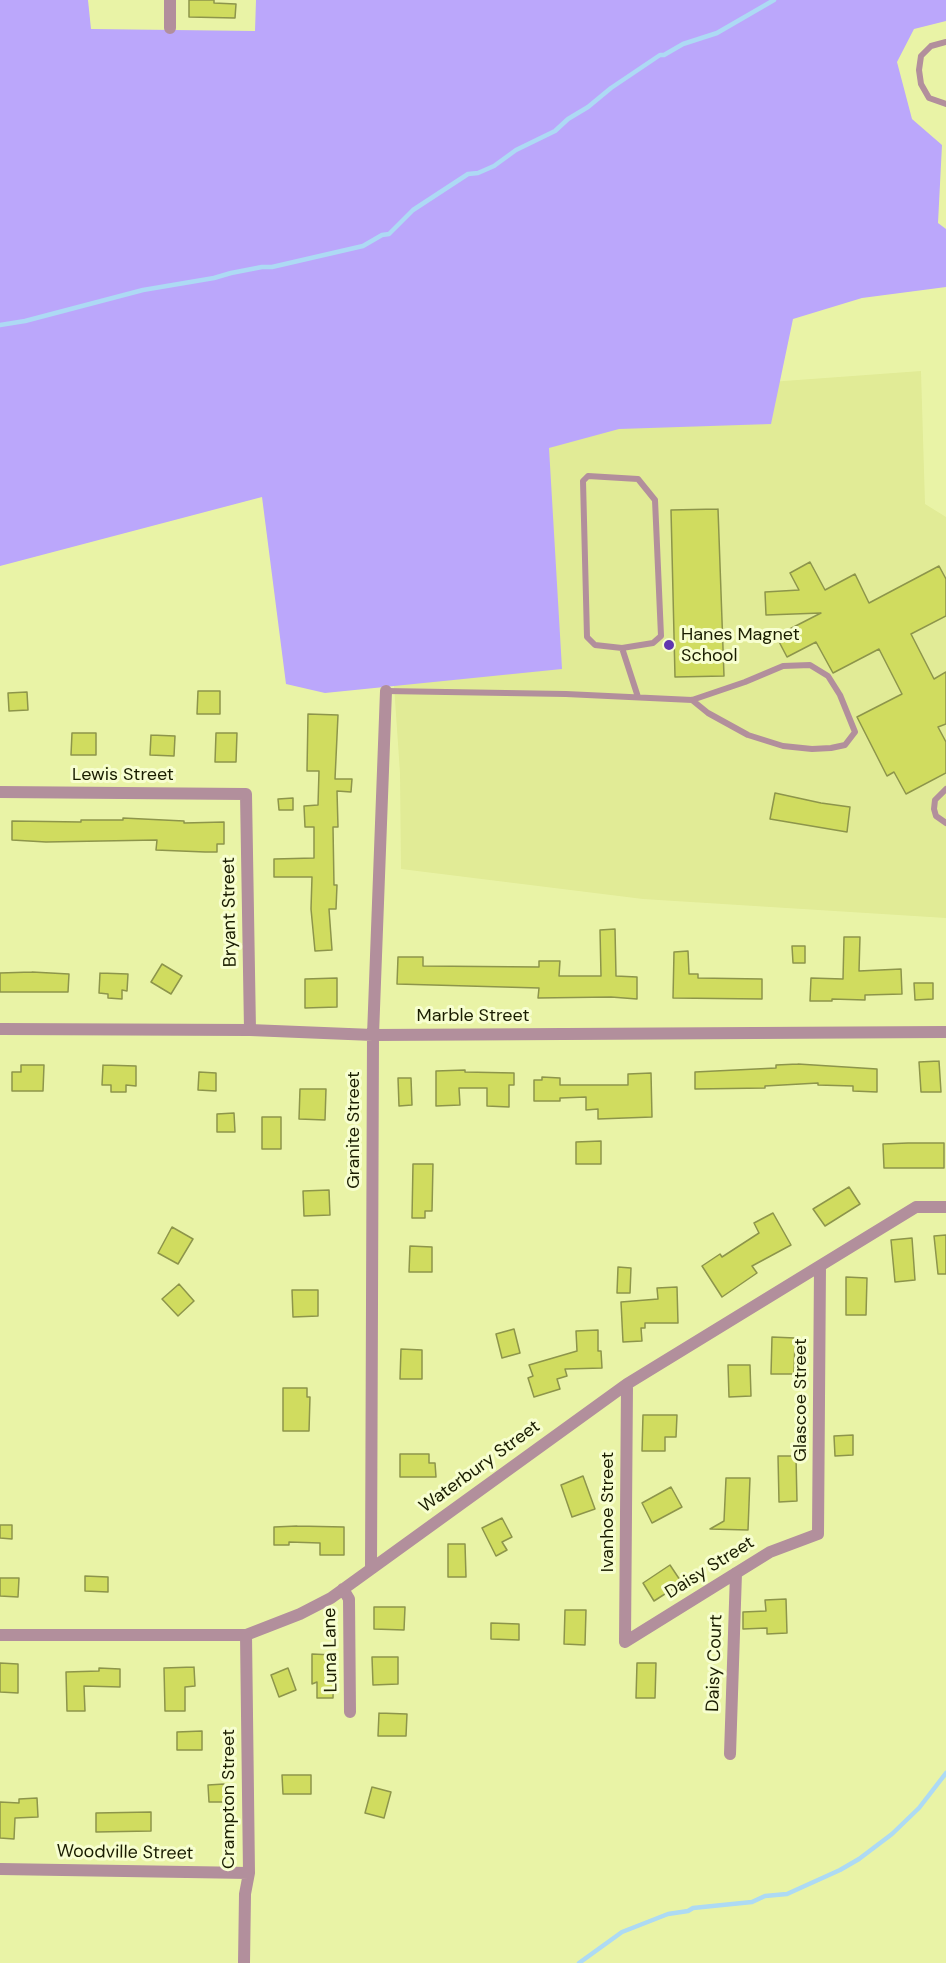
<!DOCTYPE html>
<html>
<head>
<meta charset="utf-8">
<style>
	body { margin:0 }
	canvas { display:block; background:#e9f3a6 }
</style>
</head>
<body>
<canvas width="946" height="1963"></canvas>
<script>
const context = document.querySelector('canvas').getContext('2d');
context.lineJoin = 'round';
function paint(path, color) { context.fillStyle = color; context.fill(path, 'evenodd'); }
const shape = rows => new Path2D(rows.map(r => 'M' + r).join(''));
function stroke(path, color, width, dash) { context.strokeStyle = color; context.lineWidth = width; context.lineCap = dash ? 'butt' : 'round'; context.setLineDash(dash || []); context.stroke(path); }
function drawText(font, color, halo, rows, align = 'center') {
  context.font = font + ' "DM Sans",sans-serif'; context.lineWidth = 6; context.setLineDash([]); context.textBaseline = 'middle'; context.strokeStyle = halo; context.fillStyle = color; for (const [text, x, y, turn = 0] of rows) {
    context.save(); context.translate(x, y); context.rotate((+turn || 0) * Math.PI / 180); context.textAlign = isNaN(turn) ? turn : align; if (halo) context.strokeText(text, 0, 0); context.fillText(text, 0, 0); context.restore();
  }
}
paint(shape([
	[921,371,925,504,946,517,946,918,643,899,401,869,400,773,375,408,551,398]
]), '#e1eb96');
paint(shape([
	[0,0,88,0,91,29,255,31,256,0,946,0,946,21,914,29,897,62,912,119,942,145,938,223,946,229,946,287,862,298,793,319,771,424,619,429,549,448,562,669,325,693,286,684,262,497,0,566]
]), '#bba7fb');
stroke(shape([
	[0,325,25,321,143,290,214,278,231,273,262,267,272,267,363,246,382,235,389,234,413,210,468,174,478,173,494,166,516,150,555,131,568,119,588,107,611,88,660,55,664,55,683,44,717,33,774,0],
	[579,1963,622,1932,668,1914,688,1911,693,1908,752,1902,765,1896,787,1894,840,1870,859,1859,892,1834,919,1808,946,1773]
]), '#addaf4', 4.5);
const building = shape([
	[189,0,214,0,214,3,236,4,235,18,189,17,189,0],
	[718,509,724,676,675,677,671,510,718,509],
	[810,562,825,590,855,574,869,603,939,566,946,579,946,616,911,634,934,679,946,672,946,724,938,727,946,742,946,773,906,794,894,772,887,776,857,717,902,694,879,649,833,673,816,642,787,657,776,636,821,613,766,615,765,592,799,590,790,573,810,562],
	[198,691,220,691,220,714,197,714,198,691],
	[27,692,28,710,9,711,8,693,27,692],
	[308,714,338,715,335,779,352,779,351,792,337,791,338,827,333,827,334,885,337,885,336,909,329,909,332,950,315,951,311,909,312,877,274,877,274,859,314,858,314,827,305,827,304,806,318,805,319,771,307,771,308,714],
	[72,733,96,733,96,755,71,755,72,733],
	[216,733,237,733,236,762,215,762,216,733],
	[151,735,175,736,174,756,150,755,151,735],
	[775,793,821,803,850,807,847,832,770,819,775,793],
	[293,798,293,810,279,810,278,799,293,798],
	[123,818,184,821,184,823,224,822,224,844,217,844,217,852,205,852,156,850,157,840,46,842,12,840,12,821,81,822,81,820,123,820,123,818],
	[615,929,616,976,637,977,637,999,611,997,538,998,539,988,397,984,398,957,423,957,423,966,539,967,539,961,560,961,559,976,601,976,600,930,615,929],
	[844,937,860,937,859,971,901,969,902,994,865,995,865,1000,832,999,832,1001,810,1001,811,978,843,979,844,937],
	[792,946,805,946,805,963,793,963,792,946],
	[688,951,689,974,698,974,698,978,762,979,762,999,673,998,674,952,688,951],
	[162,964,182,976,171,994,151,982,162,964],
	[32,972,69,974,68,992,0,992,0,973,32,972],
	[100,973,128,974,127,991,122,990,122,999,108,998,108,994,99,993,100,973],
	[337,978,337,1007,305,1008,305,979,337,978],
	[914,983,933,983,933,999,915,1000,914,983],
	[939,1061,941,1092,921,1092,919,1062,939,1061],
	[798,1064,877,1069,877,1092,853,1091,853,1086,818,1085,818,1083,765,1086,765,1088,695,1089,695,1072,776,1068,776,1065,798,1064],
	[21,1065,44,1065,43,1091,12,1091,12,1072,21,1072,21,1065],
	[103,1065,136,1066,136,1086,126,1085,126,1092,111,1092,111,1085,102,1085,103,1065],
	[465,1070,465,1072,514,1073,514,1085,509,1085,509,1107,487,1106,487,1088,459,1088,460,1105,436,1106,436,1071,465,1070],
	[199,1072,216,1073,216,1091,198,1090,199,1072],
	[651,1073,652,1117,598,1119,598,1109,586,1110,586,1097,560,1098,560,1101,534,1101,534,1080,542,1080,542,1077,560,1078,560,1085,628,1085,628,1074,651,1073],
	[398,1078,411,1078,412,1105,399,1106,398,1078],
	[300,1089,326,1089,325,1120,299,1119,300,1089],
	[234,1113,235,1132,217,1132,217,1114,234,1113],
	[262,1117,281,1117,281,1149,262,1149,262,1117],
	[601,1141,601,1164,576,1164,576,1142,601,1141],
	[908,1143,944,1143,944,1168,884,1168,883,1144,908,1143],
	[413,1164,433,1164,432,1211,425,1211,425,1218,412,1218,413,1164],
	[849,1187,860,1204,825,1226,813,1209,849,1187],
	[329,1190,330,1215,304,1216,303,1191,329,1190],
	[773,1213,791,1245,752,1266,757,1273,722,1297,702,1266,720,1254,722,1257,759,1233,754,1223,773,1213],
	[172,1227,193,1239,178,1264,158,1253,172,1227],
	[946,1235,946,1274,938,1274,934,1236,946,1235],
	[912,1238,915,1280,895,1282,891,1240,912,1238],
	[410,1246,432,1247,432,1272,409,1272,410,1246],
	[618,1267,631,1268,630,1293,617,1293,618,1267],
	[846,1277,867,1278,866,1315,846,1315,846,1277],
	[179,1284,194,1301,178,1316,162,1299,179,1284],
	[677,1287,678,1323,645,1323,645,1328,641,1328,642,1341,623,1342,621,1302,658,1299,657,1288,677,1287],
	[292,1290,318,1290,318,1316,293,1317,292,1290],
	[514,1329,520,1353,502,1358,496,1334,514,1329],
	[598,1330,598,1351,601,1351,602,1368,565,1369,567,1376,557,1379,560,1389,534,1397,528,1378,533,1376,529,1365,577,1351,576,1331,598,1330],
	[772,1337,795,1338,794,1374,771,1374,772,1337],
	[401,1349,422,1350,422,1379,400,1379,401,1349],
	[728,1365,750,1365,751,1396,729,1397,728,1365],
	[283,1388,307,1388,307,1397,310,1397,309,1431,283,1431,283,1388],
	[643,1415,677,1415,676,1437,665,1437,665,1451,642,1451,643,1415],
	[853,1435,853,1455,835,1456,834,1436,853,1435],
	[400,1454,429,1454,429,1463,435,1463,436,1477,400,1477,400,1454],
	[778,1456,796,1456,797,1501,779,1502,778,1456],
	[583,1476,595,1509,572,1517,561,1485,583,1476],
	[726,1478,750,1478,748,1530,710,1529,724,1521,726,1478],
	[671,1487,682,1507,652,1523,642,1503,671,1487],
	[502,1518,512,1537,502,1542,507,1550,496,1556,482,1528,502,1518],
	[0,1525,12,1525,12,1539,0,1538,0,1525],
	[297,1526,344,1527,344,1555,320,1555,320,1543,289,1542,289,1545,274,1545,274,1527,297,1526],
	[448,1544,465,1544,466,1577,448,1577,448,1544],
	[670,1565,682,1583,654,1601,643,1583,670,1565],
	[85,1576,108,1577,108,1592,85,1591,85,1576],
	[0,1578,19,1578,18,1597,0,1596,0,1578],
	[786,1599,787,1633,767,1634,767,1628,743,1629,743,1612,766,1611,765,1600,786,1599],
	[374,1607,405,1607,404,1630,374,1629,374,1607],
	[565,1610,586,1610,585,1645,564,1644,565,1610],
	[491,1623,519,1624,519,1640,491,1639,491,1623],
	[312,1654,334,1655,333,1698,317,1698,317,1682,312,1684,312,1654],
	[372,1657,398,1657,398,1684,373,1685,372,1657],
	[0,1663,18,1664,18,1693,0,1692,0,1663],
	[637,1663,656,1663,655,1698,636,1698,637,1663],
	[194,1667,195,1686,185,1687,185,1711,165,1711,164,1668,194,1667],
	[99,1668,120,1669,120,1687,84,1686,85,1711,67,1711,66,1672,99,1671,99,1668],
	[288,1668,296,1690,279,1697,271,1675,288,1668],
	[379,1713,407,1714,406,1736,378,1736,379,1713],
	[202,1731,202,1750,177,1750,177,1732,202,1731],
	[282,1775,311,1775,311,1794,283,1794,282,1775],
	[224,1784,225,1802,209,1802,208,1785,224,1784],
	[372,1787,391,1792,384,1818,365,1813,372,1787],
	[37,1798,38,1817,15,1818,14,1839,0,1838,0,1802,19,1803,19,1799,37,1798],
	[151,1812,151,1831,96,1832,96,1813,151,1812]
]);
paint(building, '#d0dc5f');
stroke(building, '#8d954b', 1.5);
stroke(shape([
	[946,42,931,46,921,56,919,70,921,84,929,98,946,104],
	[622,648,595,645,587,637,583,481,588,476,638,479,655,500,661,636,653,643,622,648,638,697],
	[386,691,566,694,692,700,745,682,783,666,810,665,828,676,840,695,855,732,845,745,831,748,812,749,783,746,748,735,708,713,692,700],
	[946,789,935,800,934,809,936,816,946,823]
]), '#b28f9c', 6);
stroke(shape([
	[170,0,170,28],
	[0,792,246,794,250,1030],
	[0,1029,250,1030,373,1035,946,1032],
	[371,1569,373,1035,386,691],
	[343,1589,349,1599,350,1712],
	[0,1635,246,1635,300,1614,331,1598,627,1384,916,1207,946,1207],
	[625,1642,770,1552,818,1534,820,1266],
	[625,1642,627,1384],
	[730,1754,736,1573],
	[0,1869,249,1873],
	[244,1963,245,1894,249,1873,246,1635]
]), '#b28f9c', 12);
for (const [x, y, r, color] of [
	[669,645,6,"#6137af"]
]) { const dot = new Path2D(); dot.arc(x, y, r, 0, 2 * Math.PI); context.fillStyle = color; context.fill(dot); stroke(dot, '#f7fed0', 2); }
drawText('18px', '#1a1d00', '#f7fed0', [
	["Hanes Magnet",681,635],
	["School",681,656]
], 'left');
drawText('18px', '#1a1d00', '#f7fed0', [
	["Lewis Street",123,775],
	["Bryant Street",230,912,-91],
	["Marble Street",473,1016],
	["Granite Street",354,1130,-90],
	["Glascoe Street",801,1400,-90],
	["Waterbury Street",480,1467,-36],
	["Ivanhoe Street",608,1512,-90],
	["Daisy Street",710,1568,-32],
	["Luna Lane",331,1650,-91],
	["Daisy Court",715,1663,-88],
	["Crampton Street",229,1799,-90],
	["Woodville Street",125,1853,1]
]);
</script>
</body>
</html>
